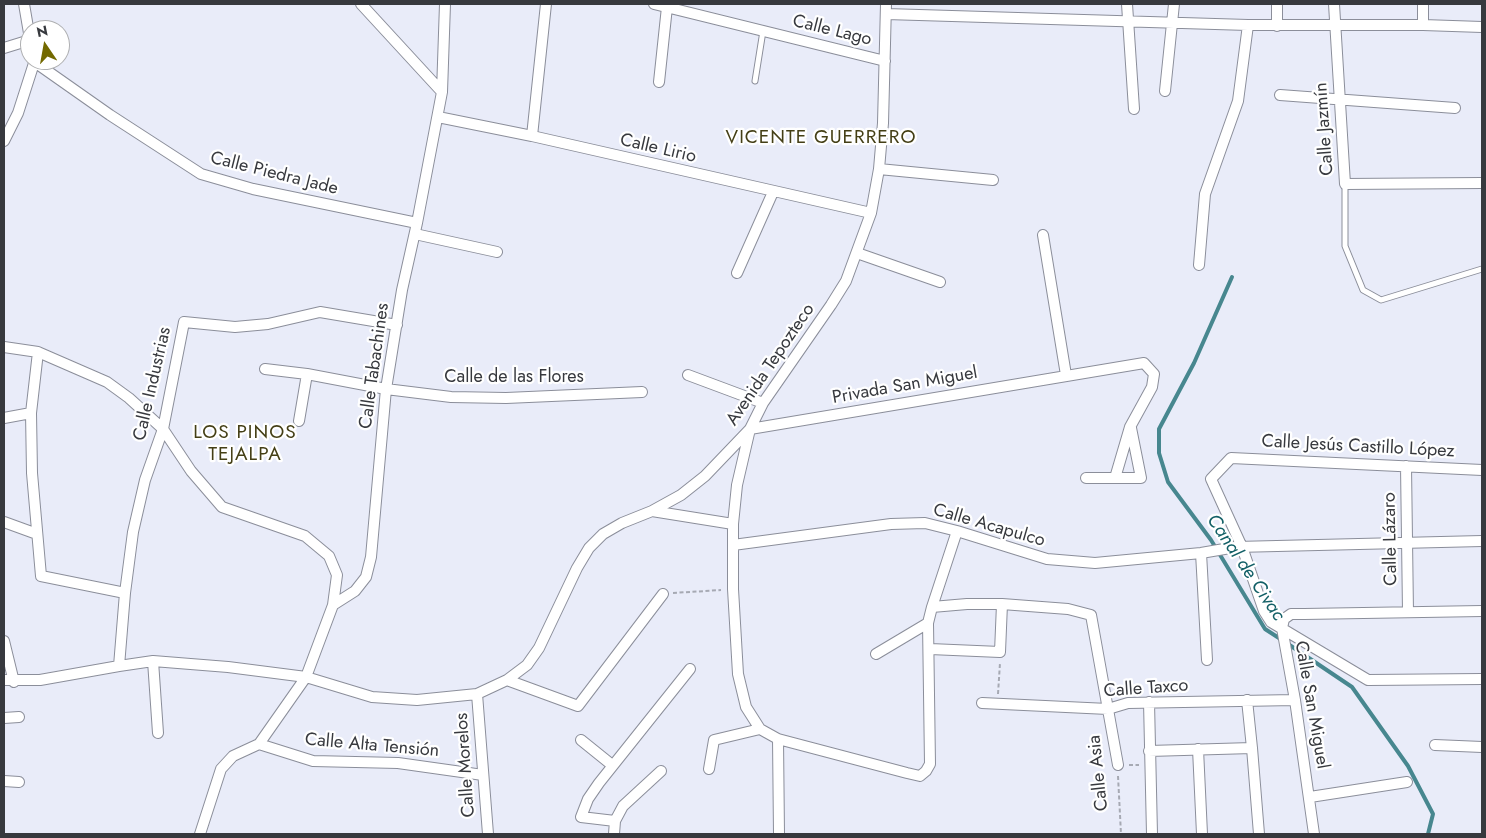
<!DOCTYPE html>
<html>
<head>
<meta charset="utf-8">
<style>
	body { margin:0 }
	#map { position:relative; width:1486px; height:838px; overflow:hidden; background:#e9ecf9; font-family:Jost,sans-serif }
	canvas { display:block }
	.frame { position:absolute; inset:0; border:5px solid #37393e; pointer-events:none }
	.north { position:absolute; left:20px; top:20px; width:50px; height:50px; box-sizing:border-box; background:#fff; border:1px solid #afb0b2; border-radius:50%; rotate:348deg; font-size:14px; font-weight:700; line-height:20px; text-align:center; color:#37393e }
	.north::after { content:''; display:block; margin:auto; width:18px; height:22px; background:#736900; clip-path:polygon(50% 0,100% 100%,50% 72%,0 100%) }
</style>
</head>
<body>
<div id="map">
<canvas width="1486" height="838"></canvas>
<div class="frame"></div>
<div class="north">N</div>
</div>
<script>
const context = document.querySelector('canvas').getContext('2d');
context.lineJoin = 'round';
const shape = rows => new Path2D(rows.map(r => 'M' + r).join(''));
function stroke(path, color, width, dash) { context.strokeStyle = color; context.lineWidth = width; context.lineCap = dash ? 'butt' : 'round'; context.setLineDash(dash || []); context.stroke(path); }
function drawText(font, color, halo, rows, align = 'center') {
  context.font = font + ' Jost,sans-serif'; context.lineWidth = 4.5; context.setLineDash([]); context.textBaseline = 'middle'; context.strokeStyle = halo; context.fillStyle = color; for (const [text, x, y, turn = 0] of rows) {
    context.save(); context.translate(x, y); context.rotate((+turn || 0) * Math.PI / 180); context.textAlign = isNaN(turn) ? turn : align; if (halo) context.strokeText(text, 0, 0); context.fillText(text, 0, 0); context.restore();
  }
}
stroke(shape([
	[1232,277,1194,363,1159,429,1159,453,1168,482,1211,540,1265,629,1282,640],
	[1288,644,1352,687,1408,766,1433,814,1428,834]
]), '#47878f', 4);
const service = shape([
	[755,81,763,31],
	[1345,184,1345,246,1363,290,1381,300,1482,269]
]);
const minor = shape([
	[24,4,30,39],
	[361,4,442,92],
	[654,4,885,61],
	[1127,4,1134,109],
	[1334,4,1345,184,1482,183],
	[1423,4,1423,25],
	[886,14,1248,25,1423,25,1482,27],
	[1277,26,1277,4],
	[4,48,30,40],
	[36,63,110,115,201,174,253,189,417,223],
	[659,82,667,7],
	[1165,91,1174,4],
	[1280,95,1455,108],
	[438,117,532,136,871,213],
	[532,136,546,4],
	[4,141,18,113,35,60],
	[879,169,993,180],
	[415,234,497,252],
	[1043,235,1066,375],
	[857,253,940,282],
	[1199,265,1205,194,1238,101,1248,25],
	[737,273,773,192],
	[4,347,38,352,107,382,129,398,163,429,191,471,222,507,305,536,329,556,337,575,333,605,306,677,259,744,233,756,221,769,200,834],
	[38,352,31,413,32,473,41,576,125,593],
	[265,369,307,374,386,389,451,397,506,398,642,392],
	[688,375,763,403],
	[4,418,31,413],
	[299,421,307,374],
	[1406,466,1408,612],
	[1482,470,1231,458,1211,479,1242,547,1264,611,1271,622,1368,680,1482,679],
	[1086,478,1141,478,1131,428],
	[652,511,733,524],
	[4,522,37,534],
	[957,531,932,607,928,623,930,764,926,771,920,776,907,773,778,739,760,729,746,707,738,674,733,589,733,524,737,485,750,429,1144,363,1154,374,1152,387,1130,427,1115,478],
	[733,545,891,524,925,523,957,531,1047,559,1095,563,1201,553,1236,547,1482,541],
	[1201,553,1207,660],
	[333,605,355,591,366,577,371,557,386,389,402,290,417,223,442,92,445,4],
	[932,607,967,604,1002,604,1068,609,1091,615,1118,765],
	[4,641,14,682],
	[930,649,1000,652,1002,604],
	[876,654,928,623],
	[153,661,158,733],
	[119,666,125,593,133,532,145,480,163,429,184,322,235,327,268,324,320,312,397,325],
	[4,680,40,680,119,666,153,661,228,667,306,677,372,697,417,700,477,694,507,680,527,665,539,648,577,568,589,548,603,534,622,523,652,511,681,495,705,476,750,429,763,403,831,305,846,281,871,213,879,169,883,123,886,4],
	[507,680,578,706,663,594],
	[477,694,488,834],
	[1247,700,1252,748,1259,834],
	[1149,702,1152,834],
	[982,703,1108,709,1128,703,1295,700],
	[4,718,19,717],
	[778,739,779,834],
	[581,740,612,765],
	[259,744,313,761,398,763,483,775],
	[1435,745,1482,747],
	[1198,749,1202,834],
	[1149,751,1252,748],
	[709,769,714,740,760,729],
	[4,781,19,782],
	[1310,797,1407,782],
	[615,821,581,817,588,799,599,783,690,669],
	[614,834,615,821,623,806,661,771],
	[1314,834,1295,700,1282,628,1284,619,1291,614,1304,614,1482,611]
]);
stroke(service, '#8b8e9a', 7);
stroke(minor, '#8b8e9a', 12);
stroke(shape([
	[673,593,721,590],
	[998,694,1000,663],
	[1129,765,1139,765],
	[1118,776,1121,834]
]), '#a6a9b3', 2, [4, 2.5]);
stroke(service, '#fff', 5);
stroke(minor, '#fff', 10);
drawText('18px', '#37393e', '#fff', [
	["Calle Lago",832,31,14],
	["Calle Jazmín",1325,129,-94],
	["Calle Lirio",658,149,13],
	["Calle Piedra Jade",274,174,14],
	["Avenida Tepozteco",771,365,-56],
	["Calle Tabachines",375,366,-82],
	["Calle de las Flores",514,378],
	["Calle Industrias",153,384,-77],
	["Privada San Miguel",905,386,-10],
	["Calle Jesús Castillo López",1358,447,3],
	["Calle Acapulco",989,526,16],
	["Calle Lázaro",1391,539,-91],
	["Calle Taxco",1146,689,-4],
	["Calle San Miguel",1311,705,80],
	["Calle Alta Tensión",372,746,5],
	["Calle Morelos",466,765,-94],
	["Calle Asia",1099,773,-96]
]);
context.letterSpacing = '1px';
drawText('19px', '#443f16', '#fff', [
	["VICENTE GUERRERO",821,138],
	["LOS PINOS",245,433],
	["TEJALPA",245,455]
]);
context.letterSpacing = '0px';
drawText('italic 19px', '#136067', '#fff', [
	["Canal de Civac",1245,568,56]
]);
</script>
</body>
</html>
